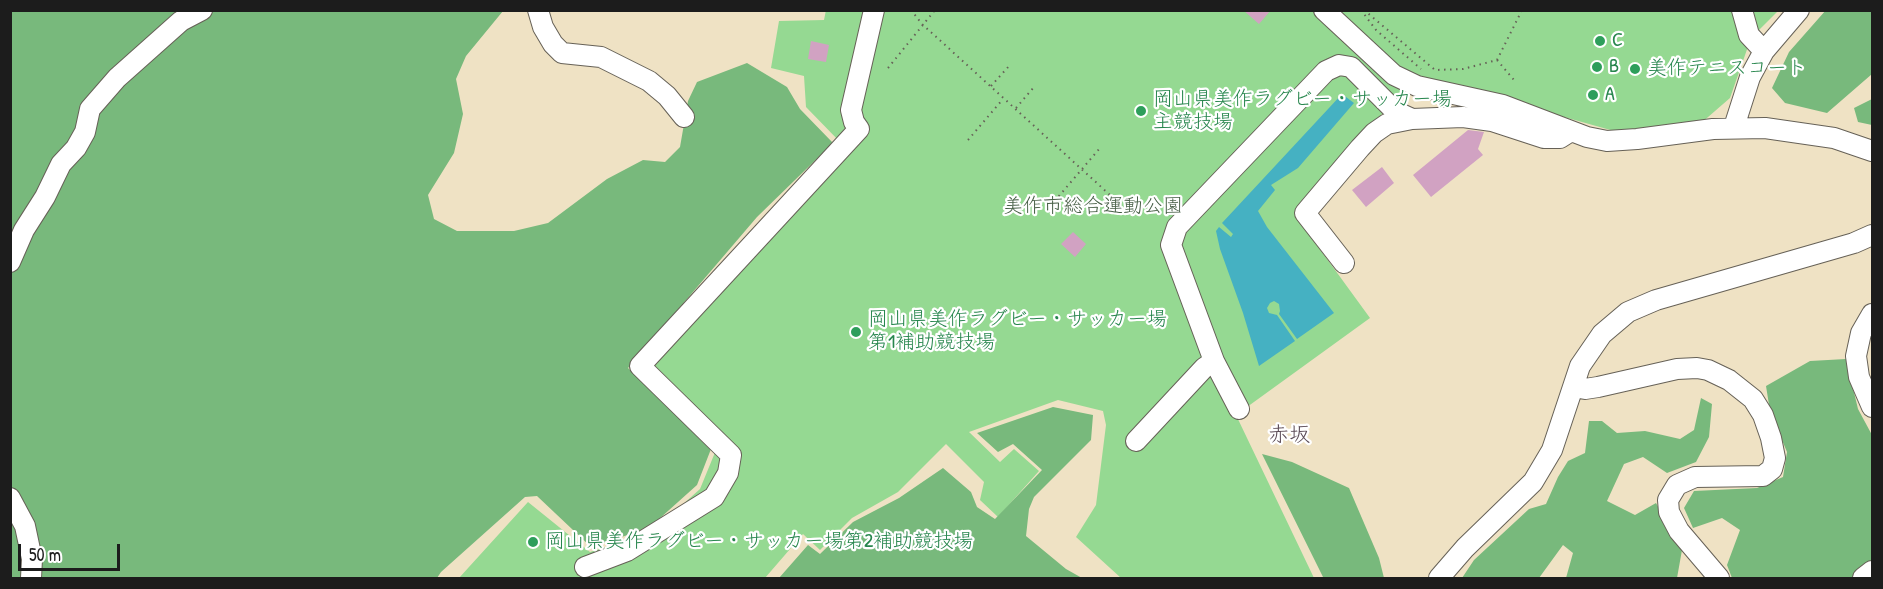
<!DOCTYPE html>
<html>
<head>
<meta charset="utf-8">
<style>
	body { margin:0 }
	#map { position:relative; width:1883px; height:589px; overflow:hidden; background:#efe2c4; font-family:"Patrick Hand",sans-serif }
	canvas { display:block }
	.frame { position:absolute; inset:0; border:12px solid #1c1c1c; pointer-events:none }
	.scale { position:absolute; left:18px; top:544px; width:102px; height:27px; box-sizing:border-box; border:3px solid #1c1c1c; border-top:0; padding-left:8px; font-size:18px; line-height:21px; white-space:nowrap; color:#1c1c1c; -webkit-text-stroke:4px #fff; paint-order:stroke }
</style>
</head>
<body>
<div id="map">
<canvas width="1883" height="589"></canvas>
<div class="frame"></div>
<div class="scale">50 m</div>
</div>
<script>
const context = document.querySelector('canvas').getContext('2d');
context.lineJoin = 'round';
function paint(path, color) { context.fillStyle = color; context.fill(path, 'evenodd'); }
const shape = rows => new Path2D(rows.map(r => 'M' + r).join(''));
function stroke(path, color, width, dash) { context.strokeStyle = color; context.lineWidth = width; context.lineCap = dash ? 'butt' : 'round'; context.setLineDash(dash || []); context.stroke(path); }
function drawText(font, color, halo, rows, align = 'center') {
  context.font = font + ' "Patrick Hand","Klee One",sans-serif'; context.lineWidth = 4.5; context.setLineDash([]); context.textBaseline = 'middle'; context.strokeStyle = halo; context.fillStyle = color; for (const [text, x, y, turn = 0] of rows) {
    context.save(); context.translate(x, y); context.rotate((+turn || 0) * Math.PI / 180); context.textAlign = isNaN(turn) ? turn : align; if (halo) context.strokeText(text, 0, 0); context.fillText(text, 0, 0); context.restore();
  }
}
paint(shape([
	[826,10,1778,11,1751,38,1730,98,1700,124,1614,131,1418,76,1363,134,1295,215,1370,318,1236,415,1314,578,1121,578,1076,537,1096,505,1106,425,1103,411,1058,400,969,432,1000,462,1014,449,1039,471,998,517,980,500,984,482,946,444,898,492,852,518,820,550,803,534,765,578,459,578,528,502,590,552,652,532,700,489,716,450,633,367,841,143,806,107,804,76,771,68,779,21,824,20]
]), '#95d992');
paint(shape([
	[1826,10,1872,11,1872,74,1827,113,1785,103,1772,88,1789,52],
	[10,11,503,11,466,56,456,79,463,114,454,153,428,195,434,219,457,231,514,231,548,223,607,179,643,160,665,162,680,147,688,101,697,82,747,63,787,87,800,109,833,143,757,217,628,368,711,449,697,485,649,528,591,547,537,496,525,497,441,572,437,578,11,578],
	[1872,99,1872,125,1858,122,1854,108],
	[1846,359,1858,409,1872,435,1872,578,1732,578,1727,565,1740,530,1722,518,1693,528,1684,508,1694,491,1757,488,1783,477,1787,452,1770,411,1766,386,1810,361],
	[1701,398,1712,404,1709,437,1696,462,1667,473,1643,457,1624,464,1607,501,1635,515,1656,503,1682,550,1677,578,1566,578,1573,553,1563,545,1539,578,1462,578,1474,560,1529,509,1546,504,1558,477,1568,461,1585,453,1589,421,1602,421,1617,433,1645,431,1680,439,1694,430],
	[1053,407,1093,415,1091,440,1034,497,1029,509,1026,536,1066,569,1082,578,779,578,808,545,820,554,853,522,899,498,943,468,971,492,977,507,995,519,1042,470,1013,444,998,452,977,433],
	[1262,454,1292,462,1349,488,1379,558,1384,578,1321,578,1323,577]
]), '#78b97c');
paint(shape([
	[1342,94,1354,103,1298,168,1271,185,1275,190,1258,211,1267,227,1334,313,1297,339,1279,314,1280,311,1279,304,1274,301,1270,303,1267,308,1269,313,1277,315,1295,341,1259,366,1243,313,1220,249,1216,231,1219,227,1231,237,1233,234,1222,223]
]), '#45b1c2');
paint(shape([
	[1243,10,1271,10,1259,24],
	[811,41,829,45,826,62,808,59],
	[1468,130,1484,132,1478,149,1483,155,1431,197,1413,175],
	[1382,167,1394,183,1366,207,1352,190],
	[1073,232,1086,244,1075,257,1061,244]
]), '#d1a2c2');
const minor = shape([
	[538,10,543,27,553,44,562,53,601,57,649,81,667,96,684,117],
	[1324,10,1394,75,1417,86,1503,105,1587,137,1607,141,1637,139,1713,129,1765,128,1834,138,1872,151],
	[1742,10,1749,35,1764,51],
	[1734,127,1750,77,1764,51,1799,10],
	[10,262,24,230,45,197,61,164,76,148,85,132,90,109,117,78,181,21,202,10],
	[1344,263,1305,213,1360,148,1374,133,1387,124,1412,119,1463,117,1492,121,1544,138,1560,138,1571,131],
	[1872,314,1861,333,1856,356,1859,377,1872,407],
	[1573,387,1585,389,1598,387,1677,369,1697,368,1708,370,1729,380,1753,399,1763,415,1771,438,1775,458,1772,469,1763,476,1695,477,1677,485,1668,500,1669,512,1679,531,1719,578],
	[1239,409,1214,361,1171,245,1177,227,1326,71,1339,65,1351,67,1395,111,1412,119],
	[1136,441,1204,368,1214,361],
	[10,498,25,526,32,559,31,578],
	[585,567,627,551,714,497,728,473,731,455,640,366,859,129,854,122,851,110,874,10],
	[1439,578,1465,548,1533,482,1552,450,1580,366,1602,334,1628,312,1656,300,1854,243,1872,235],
	[1863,578,1872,571]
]);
stroke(minor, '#666157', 22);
stroke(shape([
	[911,10,922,24,1110,195],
	[1361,10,1376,30,1421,69],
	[1364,10,1435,70,1463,69,1497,60,1522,10],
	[1497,60,1514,80],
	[888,68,935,10],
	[991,86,1010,65],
	[1016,108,1034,87],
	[968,140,1003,99],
	[1047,210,1100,148]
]), '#666157', 2, [1.5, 4.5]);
stroke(minor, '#fff', 20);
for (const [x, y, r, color] of [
	[1600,41,6,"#2e9e5b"],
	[1597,67,6,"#2e9e5b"],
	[1635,69,6,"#2e9e5b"],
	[1593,95,6,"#2e9e5b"],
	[1141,111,6,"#2e9e5b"],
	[856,332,6,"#2e9e5b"],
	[533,542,6,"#2e9e5b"]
]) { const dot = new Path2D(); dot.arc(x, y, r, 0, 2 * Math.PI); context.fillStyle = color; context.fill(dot); stroke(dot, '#fff', 2); }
drawText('20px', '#27864d', '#fff', [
	["C",1612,41],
	["B",1609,67],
	["美作テニスコート",1647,69],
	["A",1605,95],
	["岡山県美作ラグビー・サッカー場",1153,100],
	["主競技場",1153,123],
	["岡山県美作ラグビー・サッカー場",868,320],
	["第1補助競技場",868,343],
	["岡山県美作ラグビー・サッカー場第2補助競技場",545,542]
], 'left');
drawText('20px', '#465e45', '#fff', [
	["美作市総合運動公園",1093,207]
]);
drawText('21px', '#5b4b56', '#fff', [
	["赤坂",1289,435]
]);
</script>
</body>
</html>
